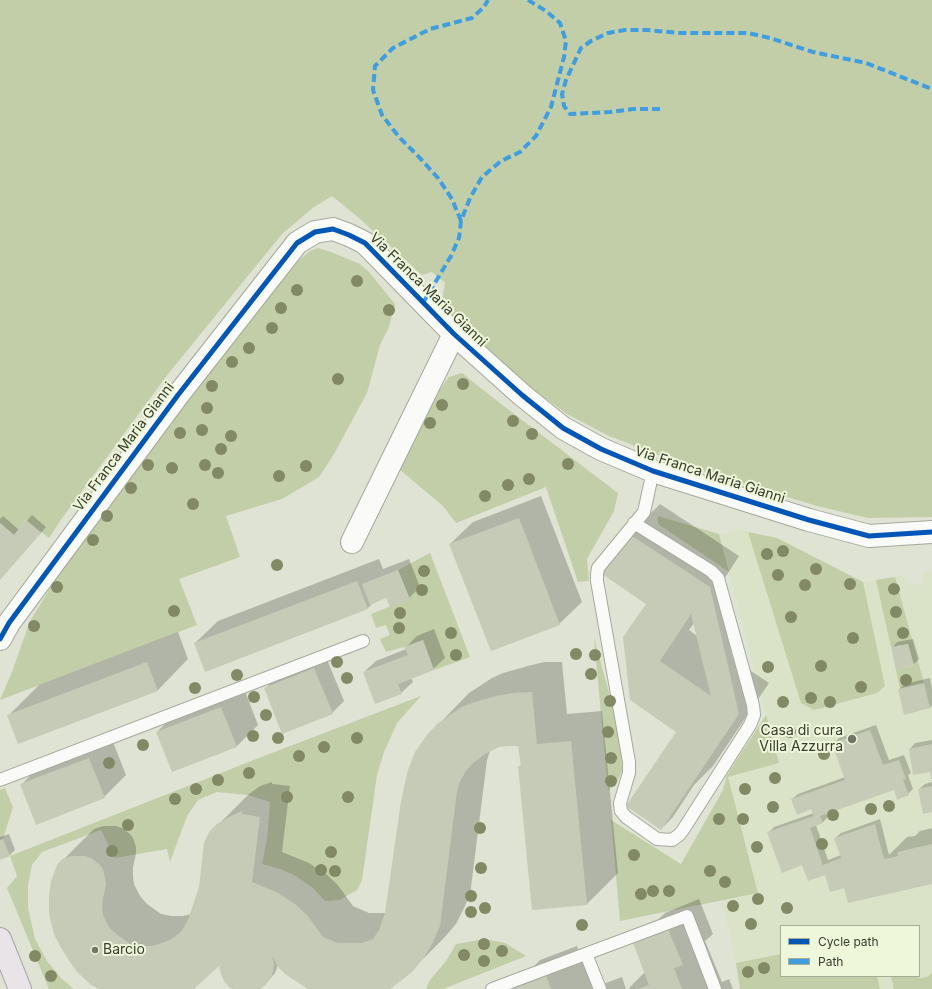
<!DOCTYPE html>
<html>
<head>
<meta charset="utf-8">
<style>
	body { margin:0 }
	#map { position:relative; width:932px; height:989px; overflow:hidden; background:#dee3d3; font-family:Inter,sans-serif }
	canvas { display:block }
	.legend { position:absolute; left:780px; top:925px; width:140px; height:52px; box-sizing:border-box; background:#eef7d9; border:1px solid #a5ac95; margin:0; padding:5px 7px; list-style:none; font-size:12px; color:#373b2f }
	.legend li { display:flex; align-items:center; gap:8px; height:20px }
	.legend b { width:20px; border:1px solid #a5ac95 }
</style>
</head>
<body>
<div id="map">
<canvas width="932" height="989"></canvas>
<ul class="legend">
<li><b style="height:5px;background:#0057b8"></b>Cycle path</li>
<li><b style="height:5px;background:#3e9ee1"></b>Path</li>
</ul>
</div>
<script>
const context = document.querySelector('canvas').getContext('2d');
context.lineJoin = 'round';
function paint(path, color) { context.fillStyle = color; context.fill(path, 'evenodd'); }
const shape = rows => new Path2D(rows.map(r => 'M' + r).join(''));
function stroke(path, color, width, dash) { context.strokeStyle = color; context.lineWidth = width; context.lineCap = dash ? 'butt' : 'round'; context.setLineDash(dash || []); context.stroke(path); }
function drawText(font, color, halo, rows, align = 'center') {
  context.font = font + ' Inter,sans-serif'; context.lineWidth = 4; context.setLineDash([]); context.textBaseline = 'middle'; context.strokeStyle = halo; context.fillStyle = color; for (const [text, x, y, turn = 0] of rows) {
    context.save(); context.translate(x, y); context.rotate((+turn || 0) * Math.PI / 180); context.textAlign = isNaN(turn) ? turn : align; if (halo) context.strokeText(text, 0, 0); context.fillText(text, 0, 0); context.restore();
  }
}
paint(shape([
	[737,529,777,538,863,582,904,575,910,586,924,583,922,573,932,571,932,989,740,989,736,963,722,901,758,893,728,777,779,763,719,534,727,533],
	[781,926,919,926,919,976,781,976]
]), '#dae3c7');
paint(shape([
	[0,0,932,0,932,517,868,518,817,506,686,466,607,435,567,414,522,381,441,305,445,283,432,272,422,275,359,218,332,196,314,207,282,234,168,374,60,521,49,538,26,520,14,535,0,523],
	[318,248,331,252,360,264,369,272,395,304,389,327,380,345,367,393,334,454,319,477,282,499,226,516,240,557,179,579,197,625,0,700,12,672,30,621,61,571,187,399,238,332,300,259,310,251],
	[462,373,492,397,618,493,614,511,587,559,589,581,578,582,546,487,456,523,443,506,399,469,441,388,449,377],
	[658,516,719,534,729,572,658,524],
	[748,532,777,538,863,582,885,686,877,693,814,710,801,703],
	[430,553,470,657,434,670,423,640,404,647,386,652,380,639,390,635,386,625,376,628,371,614,409,599,398,570],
	[895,577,924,683,900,689,896,670,914,665,908,644,891,647,876,580],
	[594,638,617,722,621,749,622,771,615,786,608,790],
	[421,696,397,723,384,752,377,775,362,880,357,890,339,900,325,901,313,888,294,875,280,869,262,864,267,839,270,802,248,795,217,792,198,800,187,816,170,862,167,849,115,858,101,830,42,852,32,865,28,885,28,908,35,939,47,961,61,978,74,989,49,989,7,888,17,876,10,856,264,756],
	[766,715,779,763,728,777,758,893,620,921,611,820,681,864,723,790,727,775],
	[5,788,13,807,3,839,0,840,0,790],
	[485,939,505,943,526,956,443,989,426,989,430,980,446,961,456,944],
	[781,954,781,976,877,976,880,989,740,989,736,963],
	[932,973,932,989,894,989,891,976,912,976,920,978,927,977]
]), '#c2cea8');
paint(shape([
	[541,496,582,602,559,624,450,544,473,522],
	[660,504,739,556,717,590,733,659,769,683,713,766,694,785,673,817,661,829,678,731,631,700,647,603,630,534],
	[694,623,697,636,689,630],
	[32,515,46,527,0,579,0,519,3,516,19,530],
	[379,559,383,569,409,559,420,587,409,598,387,597,374,602,368,608,195,643,218,621],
	[434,629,445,658,433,669,411,678,413,682,401,693,364,672,376,661,406,649,406,647,417,636],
	[178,632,188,659,158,690,19,742,8,716,39,685],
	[913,639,919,659,914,664,892,648,897,642],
	[326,657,344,701,332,713,265,689,276,677],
	[544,662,562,662,567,714,602,711,618,873,587,904,533,909,519,767,522,764,519,745,499,746,490,751,487,760,470,895,463,910,456,924,443,939,412,970,388,989,310,989,278,965,275,973,265,985,235,989,220,964,192,989,102,989,63,860,94,829,103,826,116,826,122,828,130,834,133,838,136,847,136,854,133,867,133,876,134,884,140,896,147,904,161,914,171,916,183,916,191,914,200,888,210,833,249,794,260,786,272,782,272,784,290,786,282,852,309,863,326,874,337,884,353,906,369,913,386,913,438,725,469,693,492,678,503,673,528,666],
	[930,678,932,689,932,705,930,708,899,690,904,684],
	[243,686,258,725,236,747,157,732,179,710],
	[876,725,889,760,904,755,911,773,908,775,913,789,908,794,894,789,826,813,828,817,822,823,816,825,828,860,841,855,835,838,841,833,880,819,889,855,907,837,915,836,920,831,932,828,932,883,844,887,826,873,803,864,768,833,774,827,814,813,812,808,792,799,798,794,845,777,833,744,839,738],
	[111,737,126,775,104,797,21,785,43,763],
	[932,740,932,777,931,771,910,749,915,743],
	[932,782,932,811,919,789,925,784],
	[9,834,15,850,9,856,0,859,0,837],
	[699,899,713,934,705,941,722,982,729,979,733,989,628,989,645,972,634,943,665,913],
	[577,946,593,988,622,977,626,989,512,989,540,960]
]), '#0003');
paint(shape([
	[519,518,560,625,491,651,449,544],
	[26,520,41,533,0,580,0,523,14,535],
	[629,534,710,587,739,714,661,830,626,806,676,732,630,700,623,637,646,604,602,574],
	[691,614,711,696,660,661],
	[398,570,410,599,390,607,386,598,370,605,362,584],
	[357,581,368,609,205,672,194,643],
	[423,640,434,670,398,684,402,694,375,704,363,672,408,655,404,647],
	[908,644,914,665,896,670,891,647],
	[147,662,158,691,18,744,7,715],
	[314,668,333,714,282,734,264,688],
	[924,683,930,708,904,715,898,689],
	[532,692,537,744,571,741,587,905,532,910,518,766,521,766,518,746,508,746,499,747,485,754,472,764,466,771,460,781,457,791,440,926,433,942,425,956,413,971,402,980,390,989,308,989,285,974,279,968,272,956,274,964,273,972,270,979,265,985,260,989,233,989,229,987,224,981,221,974,219,966,194,989,99,989,91,985,77,972,70,962,60,946,54,934,49,914,49,896,51,881,57,865,62,859,72,856,85,856,91,858,99,864,103,869,105,878,106,885,103,898,102,907,103,915,109,927,116,934,130,944,140,946,151,946,159,944,170,940,181,932,188,920,199,887,204,843,209,832,217,824,229,817,242,811,242,814,260,817,252,882,278,893,295,904,307,915,323,937,338,943,362,943,373,939,379,930,385,913,401,801,408,770,415,752,427,735,437,724,460,708,472,703,496,696,513,693],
	[221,707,237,747,172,772,156,732],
	[870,730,883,765,899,760,906,779,903,780,909,795,897,800,894,790,820,816,823,823,810,828,823,865,841,858,834,838,875,824,884,859,898,856,897,852,932,844,932,884,848,903,844,888,830,892,825,875,808,881,802,865,782,873,767,832,814,816,811,809,797,815,791,799,845,780,832,743],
	[932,744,932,779,931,779,930,772,913,775,909,749],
	[89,758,105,798,36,825,20,784],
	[932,786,932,812,923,814,918,789],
	[3,839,10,856,0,860,0,840],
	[668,929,683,965,674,968,682,989,638,989,649,985,633,943],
	[546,976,551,989,513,989]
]), '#c5cbb6');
const service = shape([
	[634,523,711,571,718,578,753,705,754,715,750,725,683,830,679,835,672,840,657,839,626,817,621,811,620,803,629,773,629,762,597,581,597,574,598,568,644,512,653,471],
	[0,780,363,641],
	[586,954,600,989],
	[492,989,687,916,715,989]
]);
const minor = shape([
	[352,542,454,334]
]);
const tertiary = shape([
	[0,639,9,623,178,395,297,243,315,232,333,229,349,235,365,243,454,334,522,395,563,428,601,449,653,471,809,520,869,536,932,532]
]);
const primary = shape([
	[0,939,20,989]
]);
stroke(service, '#a5a99d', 14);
stroke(minor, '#a5a99d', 24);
stroke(tertiary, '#a5a99d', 24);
stroke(primary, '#aba3a8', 24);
stroke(service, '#fafbf8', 12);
stroke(minor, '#fafbf8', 22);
stroke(tertiary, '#fafbf8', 22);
stroke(primary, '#e9e4e8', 22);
stroke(shape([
	[660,109,633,109,610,112,570,114,564,106,562,94,566,80,581,48,591,41,608,33,625,30,647,30,679,33,748,33,770,38,813,52,866,63,932,89],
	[461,221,452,199,438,178,418,156,399,137,382,115,373,90,375,66,393,48,430,29,472,18,484,7,488,0],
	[423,303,451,256,459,238,461,221,470,198,482,177,501,161,520,152,536,136,551,107,564,57,566,41,560,23,546,11,528,0]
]), '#3e9ee1', 4, [8, 4]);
stroke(shape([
	[0,639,9,623,178,395,297,243,315,232,333,229,349,235,365,243,454,334,522,395,563,428,601,449,653,471,809,520,869,536,932,532]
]), '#0057b8', 5);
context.fillStyle = '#818965';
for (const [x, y] of [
	[357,281],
	[297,290],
	[281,308],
	[389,310],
	[272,328],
	[249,348],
	[232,362],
	[338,379],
	[463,384],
	[212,386],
	[442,405],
	[207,408],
	[513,421],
	[430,423],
	[202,430],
	[180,433],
	[532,434],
	[231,436],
	[221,449],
	[568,464],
	[148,465],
	[205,465],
	[306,466],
	[172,468],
	[218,473],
	[279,476],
	[529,479],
	[508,485],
	[131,488],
	[485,496],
	[193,504],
	[107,516],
	[93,540],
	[783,551],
	[767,554],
	[277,565],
	[816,569],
	[424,571],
	[778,575],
	[850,584],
	[805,585],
	[57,587],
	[894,589],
	[422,590],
	[174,611],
	[896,612],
	[400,613],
	[791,617],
	[34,626],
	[399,628],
	[451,633],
	[903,633],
	[853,638],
	[576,654],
	[456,655],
	[595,655],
	[337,662],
	[821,666],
	[768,667],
	[591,674],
	[237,675],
	[347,678],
	[906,680],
	[861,687],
	[195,688],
	[254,697],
	[811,698],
	[610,701],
	[783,702],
	[830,702],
	[266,715],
	[608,732],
	[790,732],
	[253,736],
	[278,738],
	[357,738],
	[143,745],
	[324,747],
	[824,754],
	[299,756],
	[611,758],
	[109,763],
	[249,773],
	[775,778],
	[218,780],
	[611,781],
	[196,789],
	[745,789],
	[287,797],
	[348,797],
	[175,799],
	[889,806],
	[773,807],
	[871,809],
	[833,815],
	[719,819],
	[743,819],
	[128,825],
	[480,828],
	[822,844],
	[757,847],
	[112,851],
	[331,852],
	[634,855],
	[481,868],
	[321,870],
	[335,871],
	[710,871],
	[725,882],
	[653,891],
	[669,891],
	[641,894],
	[471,896],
	[758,899],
	[733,906],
	[485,908],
	[787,908],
	[471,912],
	[751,924],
	[582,925],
	[484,944],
	[502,951],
	[464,955],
	[35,956],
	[484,961],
	[764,968],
	[748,972],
	[51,976]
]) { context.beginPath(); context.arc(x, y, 6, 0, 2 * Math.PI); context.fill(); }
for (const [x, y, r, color] of [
	[852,739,5,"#717668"],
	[95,950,4,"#717668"]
]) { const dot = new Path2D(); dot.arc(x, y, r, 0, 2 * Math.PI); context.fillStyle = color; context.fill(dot); stroke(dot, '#eef7d9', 1.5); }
drawText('14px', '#373b2f', '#eef7d9', [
	["Via Franca Maria Gianni",428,290,44],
	["Via Franca Maria Gianni",124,447,-53],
	["Via Franca Maria Gianni",710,475,18]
]);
drawText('14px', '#373b2f', '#eef7d9', [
	["Casa di cura",843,731],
	["Villa Azzurra",843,747],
	["Barcio",103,950,"left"]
], 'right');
</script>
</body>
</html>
